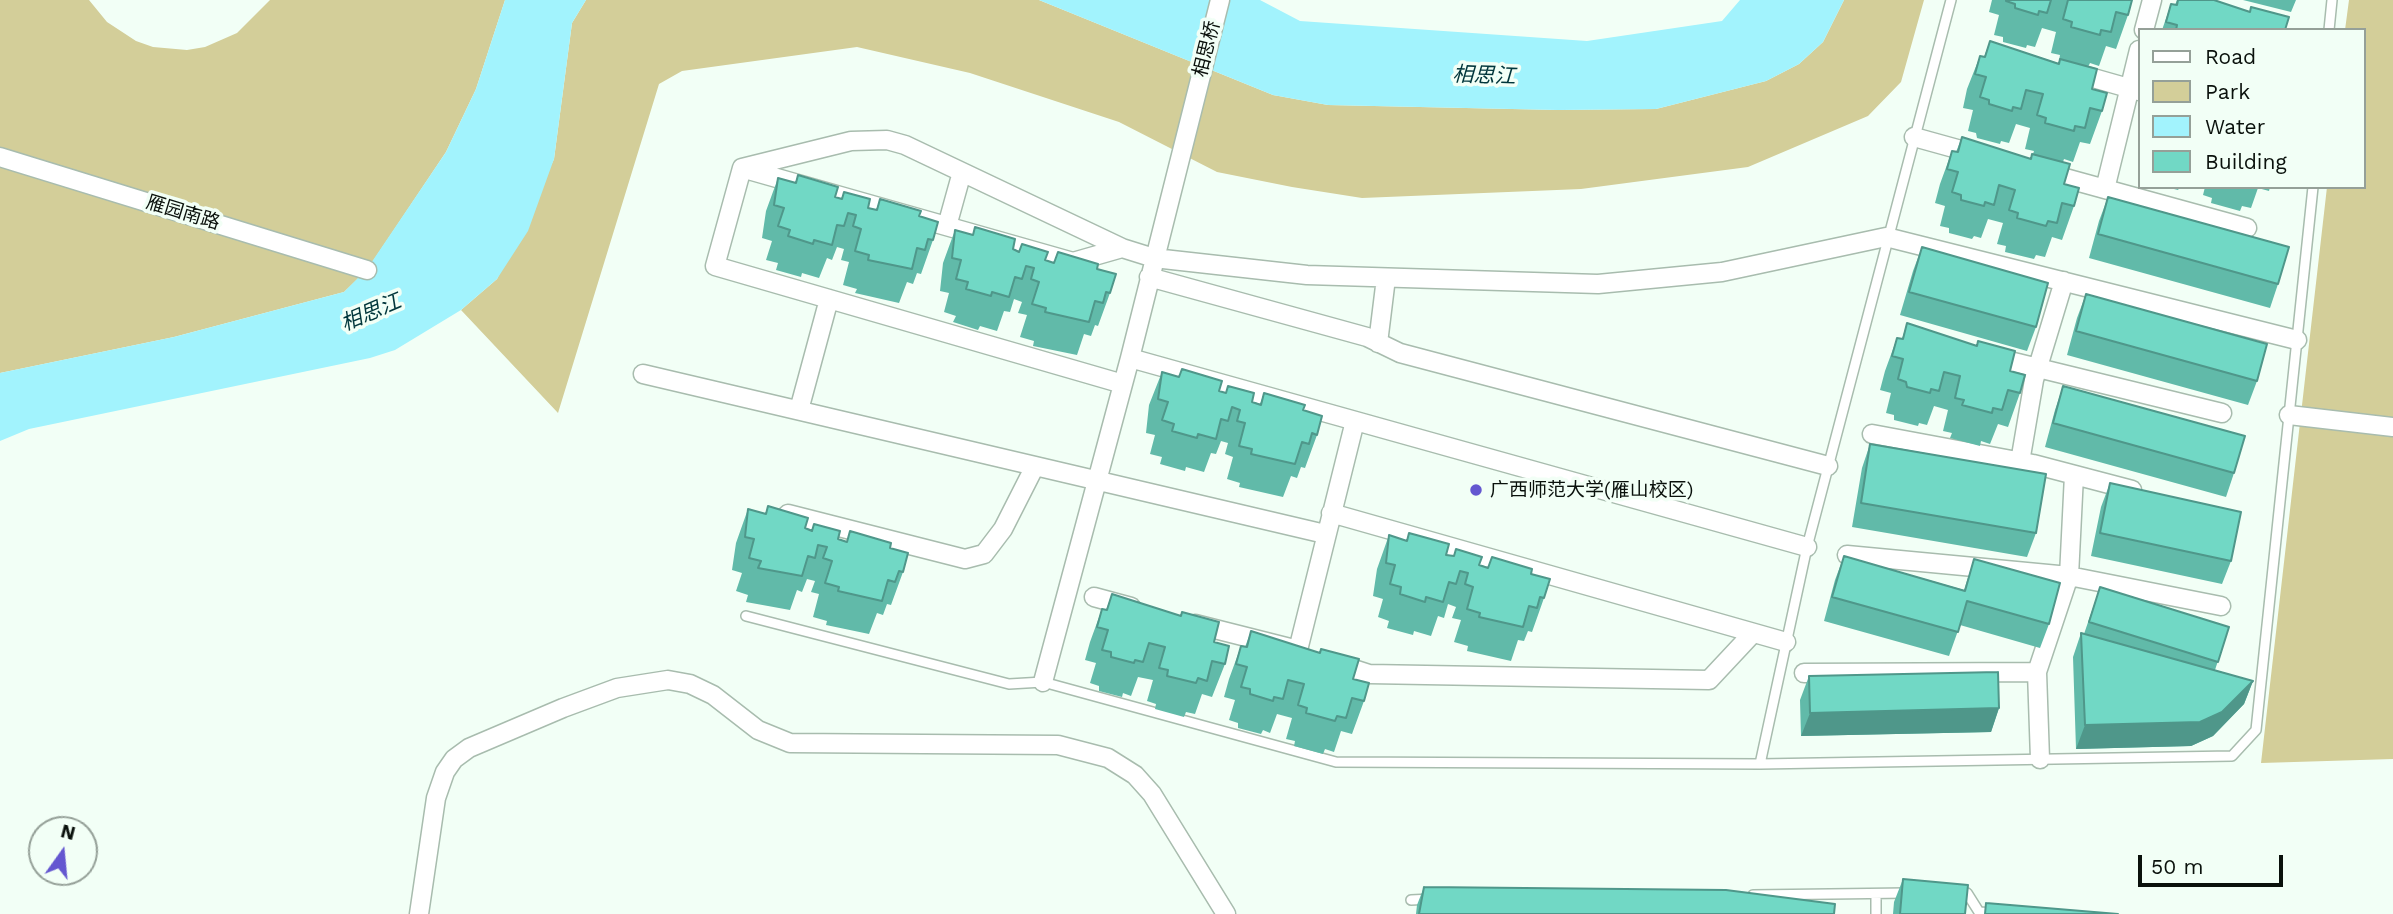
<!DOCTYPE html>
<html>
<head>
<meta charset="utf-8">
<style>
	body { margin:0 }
	#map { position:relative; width:2393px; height:914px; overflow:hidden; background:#f2fff6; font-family:"Work Sans",sans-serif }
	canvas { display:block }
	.legend { position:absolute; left:2138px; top:28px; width:228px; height:161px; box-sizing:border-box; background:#f2fff6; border:2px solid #95a098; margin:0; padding:9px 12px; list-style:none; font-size:21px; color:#0a110c }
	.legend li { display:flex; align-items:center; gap:14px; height:35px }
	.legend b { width:35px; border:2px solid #95a098 }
	.north { position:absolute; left:28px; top:816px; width:70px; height:70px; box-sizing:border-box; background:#f2fff6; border:2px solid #95a098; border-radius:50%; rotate:15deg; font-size:19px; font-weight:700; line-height:28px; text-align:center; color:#0a110c }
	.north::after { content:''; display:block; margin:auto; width:24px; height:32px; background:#6457d0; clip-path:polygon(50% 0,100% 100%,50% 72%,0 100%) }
	.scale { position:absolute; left:2138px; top:855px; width:145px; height:32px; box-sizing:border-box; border:4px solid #0a110c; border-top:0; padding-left:9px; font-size:21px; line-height:24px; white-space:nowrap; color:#0a110c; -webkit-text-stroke:5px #f2fff6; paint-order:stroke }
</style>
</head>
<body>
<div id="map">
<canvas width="2393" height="914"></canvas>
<ul class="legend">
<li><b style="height:9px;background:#fff"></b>Road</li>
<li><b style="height:19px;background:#d3ce99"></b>Park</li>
<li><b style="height:19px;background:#a2f3fd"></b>Water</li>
<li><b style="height:19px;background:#71d8c5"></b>Building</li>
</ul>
<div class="north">N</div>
<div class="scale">50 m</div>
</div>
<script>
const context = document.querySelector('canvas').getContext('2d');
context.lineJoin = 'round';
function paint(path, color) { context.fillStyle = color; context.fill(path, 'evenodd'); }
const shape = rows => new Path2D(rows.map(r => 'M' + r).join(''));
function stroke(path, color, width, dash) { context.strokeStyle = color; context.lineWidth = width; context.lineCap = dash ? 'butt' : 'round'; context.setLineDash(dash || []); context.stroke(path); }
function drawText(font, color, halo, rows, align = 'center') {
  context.font = font + ' "Work Sans","Noto Sans SC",sans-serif'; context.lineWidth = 7; context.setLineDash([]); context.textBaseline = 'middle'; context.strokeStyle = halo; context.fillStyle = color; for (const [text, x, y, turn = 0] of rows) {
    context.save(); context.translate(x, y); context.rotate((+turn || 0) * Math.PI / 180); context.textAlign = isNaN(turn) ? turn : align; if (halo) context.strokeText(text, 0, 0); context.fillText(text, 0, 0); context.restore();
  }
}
paint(shape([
	[0,0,89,0,107,22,136,41,153,47,187,50,205,47,237,33,270,0,505,0,476,89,446,152,367,270,344,292,174,337,0,373],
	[586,0,1039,0,1273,95,1328,105,1558,110,1656,109,1766,81,1799,64,1823,42,1844,0,1924,0,1901,82,1868,116,1748,167,1581,189,1362,198,1292,187,1217,172,1119,122,970,73,857,47,682,71,659,84,558,413,461,310,497,279,554,159,572,23],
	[2349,0,2393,0,2393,759,2261,763,2327,187,2363,187,2363,30,2345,30]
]), '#d3ce99');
paint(shape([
	[505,0,586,0,572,23,554,159,528,231,497,279,461,310,395,350,370,358,29,429,0,441,0,373,174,337,344,292,367,269,446,152,476,89],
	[1039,0,1260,0,1300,21,1587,41,1722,21,1740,0,1844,0,1823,42,1799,64,1766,81,1656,109,1558,110,1328,105,1273,95]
]), '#a2f3fd');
const lane = shape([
	[2329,30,2332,0],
	[746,616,1009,684,1043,682,1336,762,1760,764,2232,756,2256,730,2313,187],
	[1760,764,1807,547,1951,0],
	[1956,893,1967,893,1979,912,2010,914],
	[1753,895,1907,893],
	[1411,900,1431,899],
	[1876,914,1876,894]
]);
const street = shape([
	[2144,30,2152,0],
	[2072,72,2139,91],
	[1914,137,1979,155],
	[0,157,367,270],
	[745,169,1073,262,1122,248],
	[2043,172,2247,228],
	[2105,189,2139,50],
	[947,226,962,172],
	[1149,277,1367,337,1400,353,1828,466],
	[1378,343,1386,278],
	[1989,356,2222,413],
	[1130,358,1807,547],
	[643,374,1325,534],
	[1123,384,715,266,742,168,851,141,887,140,905,145,1122,248,1154,258,1307,275,1598,284,1722,272,1886,237,2297,340],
	[799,410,829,299],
	[2289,415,2393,427],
	[1872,434,2033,464,2132,490],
	[2020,462,2034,380,2064,281],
	[1331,513,1786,642],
	[788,514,965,559,984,554,1003,529,1035,466],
	[1847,555,2069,576,2221,606],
	[1094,597,1131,607],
	[1195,624,1298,650,1355,421],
	[1335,663,1369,674,1709,680,1753,633],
	[1804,673,2037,672],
	[1043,682,1130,358,1220,0],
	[2040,759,2037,672,2069,576,2074,475],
	[419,914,436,798,445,772,454,759,469,748,563,708,617,688,668,680,690,684,713,695,758,730,790,743,1058,745,1108,758,1135,775,1152,794,1226,914]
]);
stroke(lane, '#a8bcae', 12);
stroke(street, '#a8bcae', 21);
stroke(lane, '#fff', 9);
stroke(street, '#fff', 18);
paint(shape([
	[1992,0,2132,0,2128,15,2116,49,2106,46,2099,66,2090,63,2088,67,2092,89,2102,111,2090,144,2080,142,2073,162,2064,159,2063,162,2064,184,2074,206,2062,240,2052,237,2045,257,2036,255,2034,259,2005,252,2006,246,1997,244,2003,223,1988,219,1981,238,1974,236,1972,239,1949,233,1949,228,1940,226,1945,206,1935,203,1940,184,1952,151,1956,152,1962,137,2031,159,2033,154,2034,151,2025,149,2030,128,2016,124,2009,143,2001,141,2000,144,1977,138,1976,133,1968,131,1973,110,1963,108,1967,89,1980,56,1984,57,1990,41,2058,63,2059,61,2060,55,2051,53,2056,32,2042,28,2035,47,2027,45,2026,48,2003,42,2003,37,1994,35,1999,15,1989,12],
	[2177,0,2214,0,2285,30,2162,30,2171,4,2175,5],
	[2243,0,2296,0,2291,12],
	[798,175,835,197,876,210,880,199,919,216,933,240,921,274,917,273,913,284,907,282,899,303,855,293,857,289,843,285,849,262,841,260,844,249,837,247,832,260,827,258,819,278,802,273,801,277,776,270,778,263,766,260,772,241,762,238,766,211,778,178,795,183],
	[2166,187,2180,187,2178,190],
	[2205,187,2270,187,2269,191,2258,188,2251,208,2242,206,2240,211,2211,203,2212,198,2203,195],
	[2108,197,2278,284,2270,308,2089,258,2099,221],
	[955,230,1054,263,1058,252,1097,269,1110,293,1098,326,1095,325,1091,336,1084,334,1077,355,1033,346,1034,341,1020,337,1027,315,1018,313,1022,302,1014,299,1010,312,1004,311,997,331,980,326,978,330,953,322,956,316,944,312,949,293,940,291,943,263],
	[1922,247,2036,327,2027,351,1900,315,1913,271],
	[2086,294,2257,381,2248,405,2067,355,2077,318],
	[1907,323,2010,371,2020,393,2008,427,1998,424,1990,444,1981,441,1980,446,1950,438,1952,433,1943,431,1948,410,1934,406,1927,425,1919,423,1918,426,1894,420,1894,415,1886,413,1891,393,1880,390,1885,371,1897,338,1902,339],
	[1162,372,1260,404,1264,393,1303,410,1317,435,1305,468,1301,467,1297,478,1291,476,1283,497,1239,487,1240,483,1227,479,1233,457,1225,454,1228,443,1221,441,1216,454,1211,453,1204,472,1186,467,1185,471,1160,464,1162,457,1150,454,1155,435,1146,433,1149,405],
	[2063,386,2234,473,2226,497,2045,447,2055,410],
	[1870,444,2036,533,2027,557,1852,527,1862,468],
	[2110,483,2231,561,2222,584,2091,556,2101,507],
	[748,509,847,542,850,531,890,548,903,572,891,605,887,604,883,615,877,613,869,634,826,625,827,621,813,617,819,594,811,592,815,581,807,579,802,592,797,590,790,610,746,602,748,595,736,591,742,573,732,570,736,543],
	[1389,535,1488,568,1492,557,1531,574,1544,598,1532,632,1528,631,1524,641,1518,640,1511,661,1467,651,1468,646,1454,642,1461,620,1452,618,1456,607,1448,604,1444,618,1438,616,1431,636,1414,631,1413,635,1387,628,1389,621,1378,617,1383,599,1373,596,1377,569],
	[1844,556,1964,590,1974,559,2049,624,2040,648,1960,625,1949,656,1824,621,1835,580],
	[2100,587,2229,627,2215,670,2253,681,2244,704,2213,736,2191,746,2076,749,2073,657,2081,633,2084,634],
	[1112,594,1214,642,1225,664,1212,697,1202,694,1195,714,1186,712,1184,717,1155,709,1156,704,1147,701,1153,680,1138,677,1131,696,1123,693,1122,697,1099,691,1099,686,1090,683,1096,663,1085,660,1090,642,1102,609,1106,610],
	[1251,631,1353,679,1364,701,1352,734,1341,731,1334,752,1325,749,1323,754,1294,746,1295,741,1286,739,1292,718,1277,714,1270,733,1263,730,1261,734,1238,728,1238,723,1229,720,1235,700,1224,697,1229,679,1241,646,1245,647],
	[1809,676,1999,708,1991,732,1801,736,1800,700],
	[1903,879,1965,914,1893,914,1894,902],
	[1424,887,1834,914,1416,914,1417,905]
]), '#61baa9');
paint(shape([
	[2253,681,2244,704,2213,736,2191,746,2076,749,2085,725],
	[1999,708,1991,732,1801,736,1810,713]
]), '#4f978a');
const building = shape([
	[2006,0,2051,0,2047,13,2039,11,2038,15,2015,8,2015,4,2006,1,2006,0],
	[2068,0,2132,0,2128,15,2116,12,2111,32,2101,30,2100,35,2071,27,2072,22,2063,19,2068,0],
	[2178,0,2214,0,2250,12,2251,7,2289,17,2285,30,2176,30,2177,25,2166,22,2171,4,2177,5,2178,0],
	[1990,41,2059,64,2060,59,2097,69,2092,89,2107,93,2102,111,2090,108,2085,128,2075,126,2074,131,2045,123,2046,118,2037,115,2043,94,2026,90,2021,109,2013,107,2012,111,1989,104,1989,100,1980,97,1986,77,1975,74,1980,56,1985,57,1990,41],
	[1962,137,2031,159,2032,154,2070,164,2064,184,2079,188,2074,206,2062,203,2057,223,2048,221,2046,226,2017,218,2018,213,2009,210,2015,190,1999,185,1994,205,1985,202,1984,206,1961,200,1961,195,1952,192,1958,172,1947,169,1952,151,1958,152,1962,137],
	[798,175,838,187,835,197,842,199,844,192,870,199,868,208,877,210,880,199,921,211,919,216,938,222,933,240,928,239,925,250,917,248,912,269,868,260,869,255,855,251,861,229,853,226,856,215,848,213,844,226,837,225,832,245,814,240,813,244,788,236,790,230,778,226,784,208,774,205,778,178,796,183,798,175],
	[2108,197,2289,247,2278,284,2098,234,2108,197],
	[975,227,1015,239,1013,249,1019,252,1022,244,1048,252,1045,260,1054,263,1058,252,1098,264,1097,269,1116,274,1110,293,1106,292,1103,303,1095,301,1089,322,1045,312,1046,308,1032,304,1039,282,1031,279,1034,268,1026,266,1022,279,1015,277,1009,297,992,292,991,296,966,289,968,282,956,279,961,260,952,258,955,230,973,235,975,227],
	[1922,247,2048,283,2036,327,1909,292,1922,247],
	[2086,294,2267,344,2257,381,2076,331,2086,294],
	[1907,323,1977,346,1978,341,2015,351,2010,371,2025,375,2020,393,2008,390,2002,410,1993,408,1992,413,1962,405,1964,400,1955,398,1960,376,1944,372,1939,391,1931,389,1930,393,1907,387,1906,382,1898,379,1903,359,1892,356,1897,338,1903,339,1907,323],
	[1182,369,1222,381,1219,391,1226,393,1228,386,1254,393,1252,402,1261,405,1264,393,1305,405,1303,410,1322,416,1317,435,1312,433,1309,444,1302,442,1295,464,1251,454,1252,449,1239,446,1245,423,1237,421,1240,410,1232,407,1228,421,1221,419,1216,439,1198,434,1197,438,1172,431,1174,424,1162,420,1168,402,1158,399,1162,372,1179,377,1182,369],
	[2063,386,2245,436,2234,473,2053,423,2063,386],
	[1870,444,2046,474,2036,533,1861,503,1870,444],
	[2110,483,2241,512,2231,561,2100,533,2110,483],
	[768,506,808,518,805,528,812,531,814,524,840,531,838,539,847,542,850,531,891,543,890,548,908,553,903,572,899,571,895,582,888,580,882,601,838,591,839,587,825,583,832,561,823,558,827,547,818,545,815,558,808,556,802,576,758,568,761,561,749,558,754,539,745,537,748,509,766,514,768,506],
	[1409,533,1449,544,1446,555,1454,556,1456,549,1482,557,1479,565,1488,568,1492,557,1532,569,1531,574,1550,579,1544,598,1540,597,1537,608,1529,606,1523,627,1479,617,1480,613,1467,609,1473,587,1465,584,1468,573,1460,571,1456,584,1449,582,1443,602,1426,597,1425,602,1400,594,1401,587,1390,584,1395,565,1386,563,1389,535,1407,541,1409,533],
	[1844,556,1965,591,1974,559,2060,583,2049,624,1967,601,1958,632,1832,597,1844,556],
	[2100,587,2229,627,2218,662,2089,622,2100,587],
	[1112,594,1181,616,1182,612,1219,622,1214,642,1229,646,1225,664,1212,661,1207,681,1198,678,1196,683,1167,676,1168,670,1159,668,1165,647,1149,643,1143,662,1135,660,1134,663,1111,657,1111,652,1102,650,1108,630,1097,627,1102,609,1107,610,1112,594],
	[1251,631,1320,653,1321,649,1359,659,1353,679,1369,683,1364,701,1352,698,1346,718,1337,716,1335,721,1306,713,1307,708,1298,705,1304,684,1288,680,1283,699,1274,697,1273,701,1250,694,1250,689,1241,687,1247,667,1236,664,1241,646,1247,647,1251,631],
	[2081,633,2253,681,2222,712,2200,722,2085,725,2081,633],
	[1998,672,1999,708,1810,713,1809,676,1998,672],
	[1903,879,1968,885,1965,914,1900,914,1903,879],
	[1424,887,1726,890,1835,904,1834,914,1419,914,1424,887],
	[1986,903,2118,914,1985,914,1986,903]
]);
paint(building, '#71d8c5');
stroke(building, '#4f978a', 2);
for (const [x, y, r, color] of [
	[1476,490,7,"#6457d0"]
]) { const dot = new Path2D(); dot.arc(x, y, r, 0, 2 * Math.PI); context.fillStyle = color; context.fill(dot); stroke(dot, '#f2fff6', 2.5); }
drawText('19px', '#0a110c', '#f2fff6', [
	["相思桥",1207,49,-76],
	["雁园南路",183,213,17]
]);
drawText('19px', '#0a110c', '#f2fff6', [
	["广西师范大学(雁山校区)",1490,490]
], 'left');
drawText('italic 21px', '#00363b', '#f2fff6', [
	["相思江",1484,76,2],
	["相思江",371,313,-23]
]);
</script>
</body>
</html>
